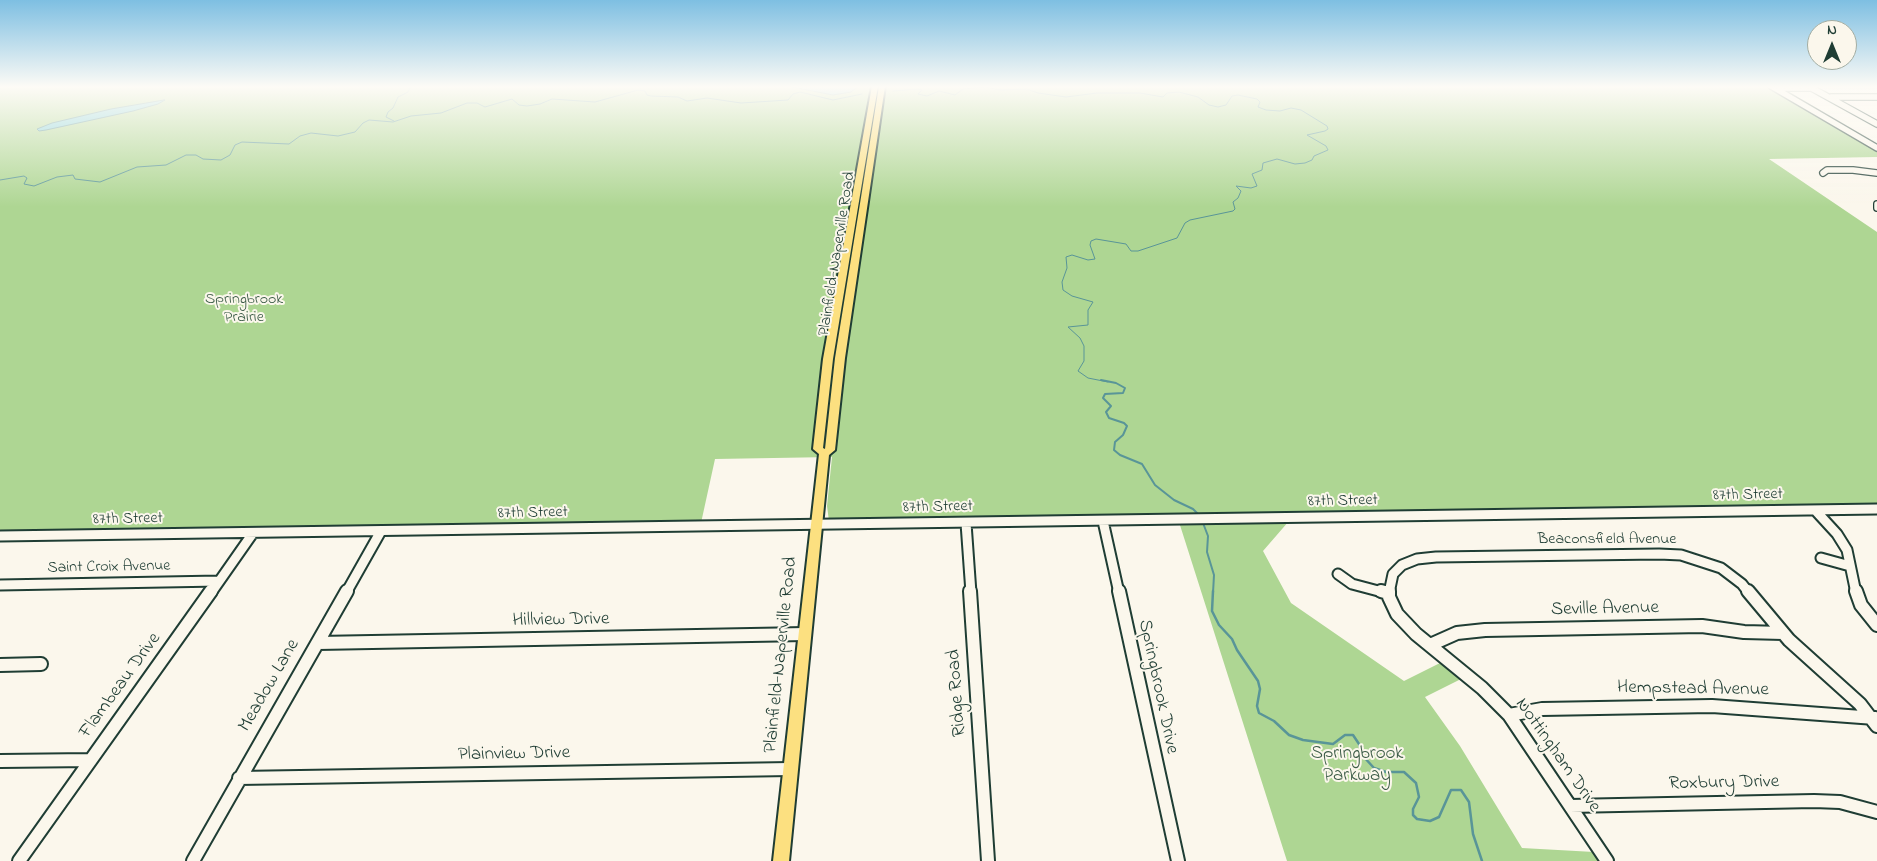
<!DOCTYPE html>
<html>
<head>
<meta charset="utf-8">
<style>
	body { margin:0 }
	#map { position:relative; width:1877px; height:861px; overflow:hidden; background:#fbf7ec; font-family:"Indie Flower",sans-serif }
	canvas { display:block }
	.north { position:absolute; left:1807px; top:20px; width:50px; height:50px; box-sizing:border-box; background:#fbf7ec; border:1px solid #a3ada2; border-radius:50%; rotate:0deg; font-size:14px; font-weight:700; line-height:20px; text-align:center; color:#1f3d34 }
	.north::after { content:''; display:block; margin:auto; width:18px; height:22px; background:#1f3d34; clip-path:polygon(50% 0,100% 100%,50% 72%,0 100%) }
</style>
</head>
<body>
<div id="map">
<canvas width="1877" height="861"></canvas>
<div class="north">N</div>
</div>
<script>
const context = document.querySelector('canvas').getContext('2d');
context.lineJoin = 'round';
function paint(path, color) { context.fillStyle = color; context.fill(path, 'evenodd'); }
const shape = rows => new Path2D(rows.map(r => 'M' + r).join(''));
function stroke(path, color, width, dash) { context.strokeStyle = color; context.lineWidth = width; context.lineCap = dash ? 'butt' : 'round'; context.setLineDash(dash || []); context.stroke(path); }
function drawText(font, color, halo, rows, align = 'center') {
  context.font = font + ' "Indie Flower",sans-serif'; context.lineWidth = 4; context.setLineDash([]); context.textBaseline = 'middle'; context.strokeStyle = halo; context.fillStyle = color; for (const [text, x, y, turn = 0] of rows) {
    context.save(); context.translate(x, y); context.rotate((+turn || 0) * Math.PI / 180); context.textAlign = isNaN(turn) ? turn : align; if (halo) context.strokeText(text, 0, 0); context.fillText(text, 0, 0); context.restore();
  }
}
paint(shape([
	[0,86,1768,86,1877,150,1877,157,1769,159,1877,232,1877,505,829,521,827,506,832,457,715,459,701,523,0,536],
	[1289,521,1263,551,1291,603,1404,681,1444,661,1465,677,1425,697,1460,746,1522,848,1594,852,1599,861,1287,861,1179,522]
]), '#aed693');
const water = shape([
	[859,86,851,92,833,95,792,87,859,86],
	[164,100,165,100,158,104,133,111,46,130,39,131,37,129,52,123,111,109,164,100]
]);
paint(water, '#80d0da');
stroke(water, '#599598', 1);
stroke(shape([
	[893,91,917,89,922,90,918,94,927,96,939,91,955,95,963,89,985,87,1001,90,1027,89,1038,93,1066,97,1097,93,1140,93,1163,97,1167,93,1179,92,1198,97,1209,105,1218,107,1226,105,1232,96,1238,95,1257,99,1260,102,1258,107,1266,110,1280,111,1291,108,1301,110,1327,126,1328,129,1325,131,1307,135,1326,146,1328,150,1314,156,1312,160,1305,163,1295,164,1277,159,1263,163,1262,170,1252,174,1257,186,1251,188,1236,186,1241,191,1238,198,1233,202,1235,209,1233,211,1190,220,1185,223,1177,238,1138,251,1131,251,1126,244,1096,239,1091,241,1090,245,1095,259,1088,260,1072,255,1066,257,1067,268,1062,282,1063,290,1072,296,1093,302,1088,310,1088,325,1068,327,1080,338,1084,346,1084,361,1078,371,1088,378,1108,382],
	[394,121,386,117,388,112,393,108,398,97,408,92,411,86],
	[0,180,24,176,27,178,24,184,34,186,57,177,73,175,75,179,100,182,137,167,166,165,186,155,196,155,203,159,221,160,230,155,235,145,242,142,289,144,300,136,311,133,338,136,355,132,363,123,369,120,393,122,411,116,441,113,467,103,477,103,485,107,512,99,519,105,527,106,540,104,552,99,595,102,638,90,645,91,647,95,651,96,678,97,687,101,707,98,741,103,788,100,793,94,800,92,833,100,862,94]
]), '#599598', 1);
stroke(shape([
	[1101,380,1116,383,1125,388,1123,393,1105,394,1103,398,1111,406,1106,412,1109,418,1124,423,1127,426,1123,435,1115,442,1114,450,1120,455,1142,464,1155,485,1174,500,1193,509,1198,514],
	[1203,523,1208,536,1207,552,1214,575,1213,593]
]), '#599598', 2);
stroke(shape([
	[1213,591,1212,611,1219,625,1232,639,1237,650,1258,681,1260,689,1257,706,1259,713,1274,721,1289,735,1303,740,1333,744,1345,735,1353,735,1359,744,1363,756,1374,768,1386,772,1404,772,1416,783,1419,797,1413,809,1413,815,1417,819,1430,821,1439,817,1451,790,1461,790,1469,802,1473,834,1482,861]
]), '#599598', 2.5);
const minorFar2 = shape([
	[1771,86,1877,148],
	[1808,86,1877,124],
	[1775,88,1812,88],
	[1831,97,1877,97],
	[1823,173,1827,170,1853,170,1877,173],
	[1877,204,1877,208]
]);
const minorFar1 = shape([
	[1815,510,1837,534,1847,550,1856,593],
	[1103,521,1119,593],
	[966,523,971,593],
	[0,536,1877,509],
	[1821,558,1850,566],
	[1338,574,1352,584,1386,593],
	[0,585,219,581],
	[211,593,253,533],
	[346,593,381,531],
	[1389,593,1393,574,1402,565,1417,559,1436,557,1659,554,1681,555,1721,568,1742,584,1749,593]
]);
const minor = shape([
	[970,591,988,861],
	[1119,591,1178,861],
	[1381,591,1388,593],
	[1389,591,1389,597,1397,614,1416,634,1482,688,1509,715,1607,861],
	[1748,591,1789,640,1860,704,1877,726],
	[1856,591,1861,605,1877,625],
	[318,643,805,634],
	[1430,645,1457,633,1485,630,1702,626,1744,632,1783,633],
	[0,665,41,664],
	[1509,715,1542,709,1712,706,1875,718],
	[0,761,91,760],
	[239,778,790,769],
	[1570,806,1814,801,1840,802,1877,812],
	[19,861,211,591],
	[193,861,347,591]
]);
const major = shape([
	[872,86,878,86,833,359,823,448,825,449,835,358,879,86,885,86,845,358,835,450,829,455,789,861,773,861,819,454,813,449,823,359,872,86]
]);
stroke(minorFar2, '#1f3d34', 8);
stroke(minorFar1, '#1f3d34', 13);
stroke(minor, '#1f3d34', 16);
stroke(major, '#1f3d34', 4);
stroke(minorFar2, '#fbf7ec', 5.5);
stroke(minorFar1, '#fbf7ec', 9);
stroke(minor, '#fbf7ec', 12);
paint(major, '#fce080');
const sky = context.createLinearGradient(0, 0, 0, 207);
sky.addColorStop(0, '#7ebfe2');
sky.addColorStop(0.42, '#fdfbf6');
sky.addColorStop(1, '#fdfbf600');
context.fillStyle = sky;
context.fillRect(0, 0, 1877, 207);
drawText('16px', '#1f3d34', '#fbf7ec', [
	["Plainfield-Naperville Road",838,254,-81],
	["87th Street",1748,496,-1],
	["87th Street",1343,502,-1],
	["87th Street",938,508,-1],
	["87th Street",533,514,-1],
	["87th Street",128,520,-1],
	["Beaconsfield Avenue",1607,540],
	["Saint Croix Avenue",109,568,-1]
]);
drawText('16px', '#3c5c47', '#fbf7ec', [
	["Springbrook",244,300],
	["Prairie",244,318]
]);
drawText('19px', '#1f3d34', '#fbf7ec', [
	["Seville Avenue",1605,610,-1],
	["Hillview Drive",561,621,-1],
	["Plainfield-Naperville Road",782,655,-84],
	["Flambeau Drive",121,686,-54],
	["Meadow Lane",270,686,-60],
	["Springbrook Drive",1157,687,78],
	["Hempstead Avenue",1693,690,1],
	["Ridge Road",958,693,-94],
	["Plainview Drive",514,755,-1],
	["Nottingham Drive",1557,756,55],
	["Roxbury Drive",1724,784,-1]
]);
drawText('19px', '#3c5c47', '#fbf7ec', [
	["Springbrook",1357,755],
	["Parkway",1357,777]
]);
</script>
</body>
</html>
